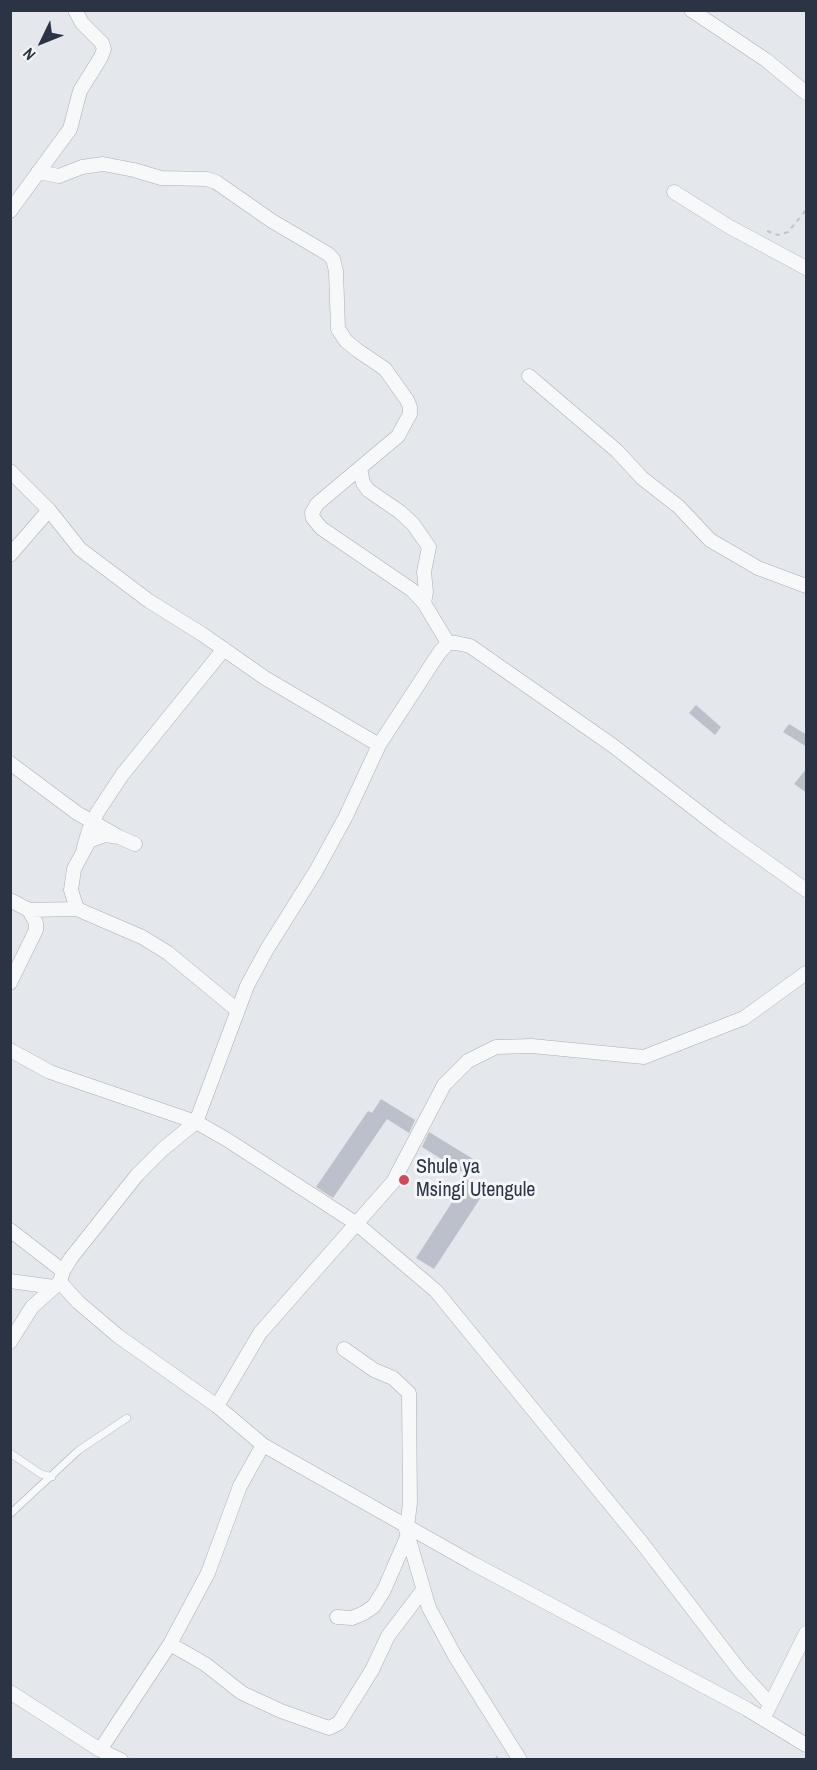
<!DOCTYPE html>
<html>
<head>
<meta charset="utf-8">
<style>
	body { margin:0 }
	#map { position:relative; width:817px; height:1770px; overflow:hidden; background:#e4e7ec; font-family:"Archivo Narrow",sans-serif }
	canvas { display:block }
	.frame { position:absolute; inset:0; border:12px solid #2b3445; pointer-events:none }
	.north { position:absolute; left:12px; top:12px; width:60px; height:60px; -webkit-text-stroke:4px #f4f6f9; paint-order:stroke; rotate:227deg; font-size:16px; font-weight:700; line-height:24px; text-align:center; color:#2b3445 }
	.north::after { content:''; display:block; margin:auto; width:21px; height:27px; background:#2b3445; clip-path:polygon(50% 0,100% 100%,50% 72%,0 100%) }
</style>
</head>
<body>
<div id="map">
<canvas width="817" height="1770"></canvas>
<div class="frame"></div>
<div class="north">N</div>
</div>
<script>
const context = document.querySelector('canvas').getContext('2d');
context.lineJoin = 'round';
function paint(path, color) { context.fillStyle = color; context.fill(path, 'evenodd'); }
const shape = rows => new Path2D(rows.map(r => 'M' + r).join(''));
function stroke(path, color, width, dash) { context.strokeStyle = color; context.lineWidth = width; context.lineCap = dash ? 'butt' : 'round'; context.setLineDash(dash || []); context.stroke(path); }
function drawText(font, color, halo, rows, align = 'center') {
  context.font = font + ' "Archivo Narrow",sans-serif'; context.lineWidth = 6; context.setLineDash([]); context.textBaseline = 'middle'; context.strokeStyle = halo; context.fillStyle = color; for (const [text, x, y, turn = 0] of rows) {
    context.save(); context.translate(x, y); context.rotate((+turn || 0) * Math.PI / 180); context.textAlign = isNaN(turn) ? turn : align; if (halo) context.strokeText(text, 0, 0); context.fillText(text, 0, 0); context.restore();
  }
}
paint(shape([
	[696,705,721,727,715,735,689,713],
	[789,724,807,735,807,747,783,732],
	[807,768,807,793,794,784],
	[381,1099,415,1120,409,1133,387,1119,333,1198,316,1187,368,1111,372,1113],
	[429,1132,478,1162,469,1176,422,1147],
	[467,1179,485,1191,434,1269,416,1258]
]), '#bbc0ca');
const lane = shape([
	[10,1453,41,1474,52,1477],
	[10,1514,79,1450,127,1418]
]);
const street = shape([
	[691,10,766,60,806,93],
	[38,172,59,176,82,167,103,164,134,170,161,178,207,179,216,182,272,221,328,254,333,259,336,271,338,329,346,341,357,350,385,369,407,400,410,407,410,414,398,436,317,504,312,513,313,518,321,528,412,590,424,603,448,643],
	[674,192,728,226,806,268],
	[10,211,70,129,80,91,101,57,104,49,102,43,82,23,75,10],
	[529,376,617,451,642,478,679,507,710,540,758,568,806,586],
	[360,468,363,483,368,490,400,512,413,524,429,547,424,572,426,592,424,603],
	[10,471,49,510,80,549,149,601,202,634,265,678,379,745],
	[10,555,49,510],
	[10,763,77,813,119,837],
	[84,847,89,830,97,813,122,775,224,649],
	[10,900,29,910,77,909,142,937,168,953,237,1010],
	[77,909,71,890,74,869,89,841,105,835,119,837,135,844],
	[10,983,36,930,36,923,29,910],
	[10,1050,50,1072,196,1122,226,1139,357,1224,436,1291,642,1543,740,1671,770,1704],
	[10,1230,63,1271],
	[10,1281,54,1287],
	[60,1282,78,1302,118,1336,217,1406,263,1445,472,1563,747,1709,806,1745],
	[10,1342,32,1307,60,1282,63,1271,71,1258,137,1175,163,1149,196,1122,247,986,267,949,316,871,346,816,379,745,439,653,448,643,456,643,470,646,612,745,722,830,806,890],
	[344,1349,374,1370,393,1378,409,1393,410,1503,407,1527],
	[217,1406,260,1333,393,1182,444,1085,468,1061,496,1047,532,1046,644,1057,744,1018,806,973],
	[405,1526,429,1608,455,1656,520,1760],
	[337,1617,352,1618,364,1613,374,1606,384,1590,407,1537],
	[170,1644,205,1664,242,1693,281,1711,329,1728,339,1723,372,1670,388,1636,423,1590],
	[10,1692,100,1750,121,1760],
	[767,1711,806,1633],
	[100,1750,170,1644,208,1573,240,1486,263,1445]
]);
stroke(lane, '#a9aeb7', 8);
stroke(street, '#a9aeb7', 15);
stroke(shape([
	[767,231,778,235,788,232,806,210],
	[495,1760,500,1752]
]), '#c2c5cb', 2, [4.5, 4.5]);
stroke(lane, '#f7f8fa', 7);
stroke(street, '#f7f8fa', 14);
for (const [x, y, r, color] of [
	[404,1180,6,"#d1495b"]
]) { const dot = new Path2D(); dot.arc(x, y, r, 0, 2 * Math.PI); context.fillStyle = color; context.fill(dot); stroke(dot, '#f4f6f9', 2); }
drawText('20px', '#2b3445', '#f4f6f9', [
	["Shule ya",416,1168],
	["Msingi Utengule",416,1191]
], 'left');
</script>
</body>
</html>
